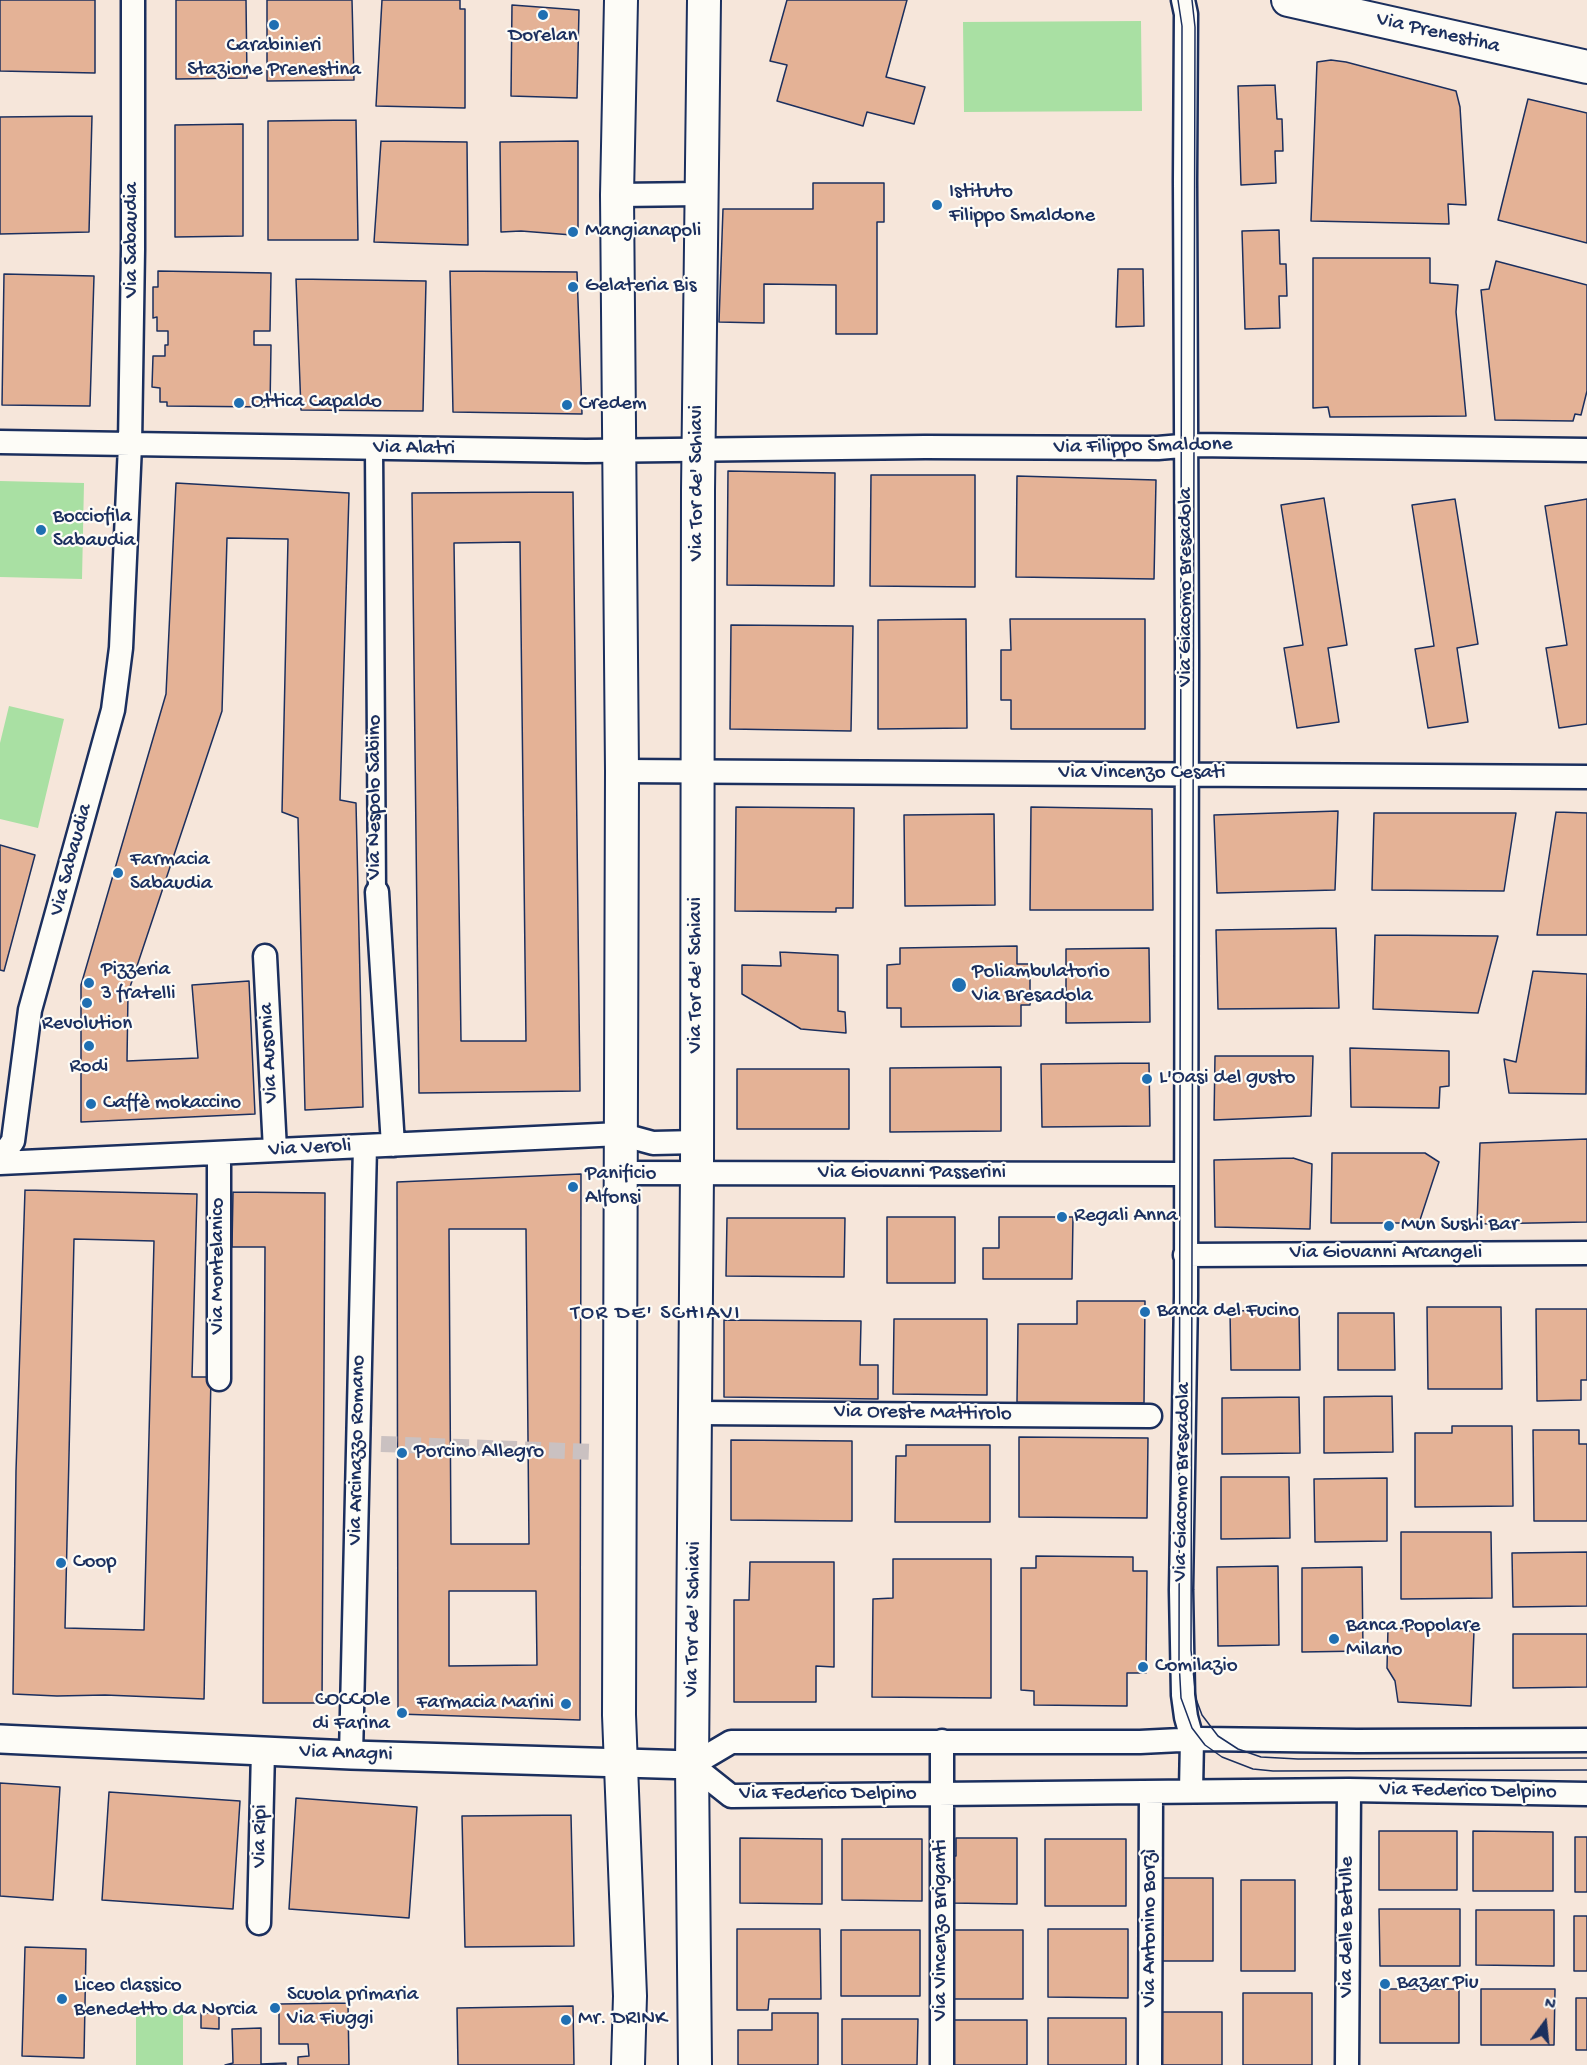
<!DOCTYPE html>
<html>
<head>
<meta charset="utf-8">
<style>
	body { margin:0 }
	#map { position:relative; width:1587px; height:2065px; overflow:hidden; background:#f6e6da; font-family:"Gochi Hand",sans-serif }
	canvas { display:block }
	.north { position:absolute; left:1515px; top:1993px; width:60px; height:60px; -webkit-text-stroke:4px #fdfcf7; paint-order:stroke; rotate:15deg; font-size:16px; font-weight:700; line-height:24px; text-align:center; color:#1b2f5e }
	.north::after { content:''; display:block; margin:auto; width:21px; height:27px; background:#1b2f5e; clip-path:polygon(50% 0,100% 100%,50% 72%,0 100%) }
</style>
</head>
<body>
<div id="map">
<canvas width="1587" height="2065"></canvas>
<div class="north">N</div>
</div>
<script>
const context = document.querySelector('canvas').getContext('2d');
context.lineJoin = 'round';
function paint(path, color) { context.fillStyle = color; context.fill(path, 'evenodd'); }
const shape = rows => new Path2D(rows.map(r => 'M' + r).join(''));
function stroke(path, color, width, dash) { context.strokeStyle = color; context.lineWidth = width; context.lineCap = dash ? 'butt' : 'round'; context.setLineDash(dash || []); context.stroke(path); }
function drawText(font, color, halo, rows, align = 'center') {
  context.font = font + ' "Gochi Hand",sans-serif'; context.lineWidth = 4.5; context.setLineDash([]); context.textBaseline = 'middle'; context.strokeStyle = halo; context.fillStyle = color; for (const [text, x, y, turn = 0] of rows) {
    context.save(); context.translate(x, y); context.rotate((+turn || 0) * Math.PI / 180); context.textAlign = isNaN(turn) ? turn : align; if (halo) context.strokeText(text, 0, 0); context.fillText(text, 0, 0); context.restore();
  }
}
paint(shape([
	[1141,21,1142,111,964,112,963,22],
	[0,481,84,483,82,579,0,577],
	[9,706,64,719,38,828,0,819,0,743],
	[136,2009,183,2009,183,2065,136,2065]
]), '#a9e0a3');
const building = shape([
	[0,0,95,0,95,73,0,71,0,0],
	[176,0,246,0,247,78,176,79,176,0],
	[267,0,352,0,354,80,267,81,267,0],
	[382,0,460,0,460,9,465,9,465,108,376,106,382,0],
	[787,0,907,0,886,77,925,87,914,124,867,112,863,126,777,101,787,65,770,61,787,0],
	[512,5,579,10,577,98,511,96,512,5],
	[1331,60,1346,62,1456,91,1460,107,1466,205,1448,204,1449,224,1311,221,1317,62,1331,60],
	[1275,85,1277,119,1282,119,1283,151,1275,151,1276,183,1241,185,1238,86,1275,85],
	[1528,99,1587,113,1587,243,1498,220,1528,99],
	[92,116,89,232,0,234,0,117,92,116],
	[356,120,358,240,268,240,268,121,356,120],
	[243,124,243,236,175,237,175,125,243,124],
	[381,141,467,142,468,245,374,242,381,141],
	[578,141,578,232,572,235,521,231,501,232,500,142,578,141],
	[813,183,884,183,884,222,877,222,877,334,836,334,836,285,764,284,764,323,719,322,723,209,813,209,813,183],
	[1279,230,1280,264,1286,264,1287,296,1279,296,1280,328,1245,329,1242,231,1279,230],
	[1313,258,1430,258,1430,283,1458,285,1456,312,1466,416,1330,417,1328,407,1313,408,1313,258],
	[1496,261,1587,285,1587,391,1581,415,1575,414,1573,421,1495,420,1481,290,1489,289,1496,261],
	[1118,269,1143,269,1144,326,1116,327,1118,269],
	[158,271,271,273,270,331,254,331,254,345,271,345,270,407,167,406,167,402,160,402,160,388,152,387,153,356,165,356,165,345,168,345,168,331,157,331,157,317,153,318,153,287,158,287,158,271],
	[450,271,577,272,582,414,453,412,450,271],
	[4,274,94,276,90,406,2,405,4,274],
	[296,279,426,281,423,411,301,410,296,279],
	[728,471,835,473,834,586,727,585,728,471],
	[871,475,975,475,975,587,870,586,871,475],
	[1017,476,1156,480,1154,579,1016,577,1017,476],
	[176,483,349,493,340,800,356,803,363,1107,305,1110,298,818,282,812,288,539,227,538,222,711,128,993,127,1061,198,1058,192,985,249,981,255,1114,81,1122,81,985,166,694,176,483],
	[573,492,580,1091,419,1093,412,493,573,492],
	[520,542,526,1041,461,1041,454,543,520,542],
	[1324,498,1347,645,1328,648,1339,722,1297,728,1284,648,1303,645,1281,505,1324,498],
	[1455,499,1478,644,1457,648,1468,722,1428,728,1415,649,1434,646,1412,505,1455,499],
	[1587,499,1587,724,1559,728,1546,648,1567,645,1545,506,1587,499],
	[966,619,967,728,878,729,878,620,966,619],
	[1010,619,1145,619,1145,729,1011,729,1011,700,1001,700,1001,650,1011,650,1010,619],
	[731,625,853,626,851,731,730,729,731,625],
	[736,807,854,808,853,908,836,908,836,912,735,911,736,807],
	[1031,807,1152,809,1153,910,1030,910,1031,807],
	[1338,811,1335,890,1217,893,1214,815,1338,811],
	[1556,812,1587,813,1587,935,1537,935,1556,812],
	[1374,813,1516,813,1504,891,1372,890,1374,813],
	[994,814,995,905,905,906,904,815,994,814],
	[0,845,35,855,4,971,0,970,0,845],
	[1336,928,1339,1008,1218,1009,1216,930,1336,928],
	[1375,935,1498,936,1478,1013,1373,1009,1375,935],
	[1017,946,1017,964,1030,964,1030,1005,1021,1005,1021,1026,901,1027,901,1008,887,1008,887,965,900,964,900,948,1017,946],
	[1149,948,1150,1022,1066,1023,1066,949,1149,948],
	[780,952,838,955,838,1011,845,1012,846,1033,801,1029,742,994,742,965,781,966,780,952],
	[1533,971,1587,974,1586,1094,1509,1093,1504,1059,1516,1062,1533,971],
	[1350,1048,1449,1051,1449,1086,1440,1087,1439,1108,1351,1107,1350,1048],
	[1215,1056,1313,1056,1311,1116,1214,1120,1215,1056],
	[1149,1063,1150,1126,1042,1127,1041,1064,1149,1063],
	[1001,1067,1001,1131,890,1132,890,1068,1001,1067],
	[737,1069,849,1069,849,1129,737,1129,737,1069],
	[1587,1139,1587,1222,1477,1224,1480,1143,1587,1139],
	[1332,1153,1425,1153,1439,1162,1419,1223,1331,1223,1332,1153],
	[1293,1158,1312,1164,1310,1229,1215,1227,1214,1160,1293,1158],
	[581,1174,580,1720,398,1714,397,1182,581,1174],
	[449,1229,526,1229,529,1544,451,1544,449,1229],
	[449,1591,536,1591,537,1665,449,1666,449,1591],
	[25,1190,197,1194,192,1377,211,1377,204,1699,105,1695,57,1696,13,1694,16,1471,25,1190],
	[74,1239,154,1241,144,1630,65,1628,74,1239],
	[233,1192,325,1193,322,1703,263,1703,265,1247,232,1247,233,1192],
	[887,1217,955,1217,955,1283,887,1283,887,1217],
	[999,1217,1073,1217,1072,1279,983,1279,983,1248,999,1248,999,1217],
	[727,1218,845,1218,844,1277,726,1276,727,1218],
	[1077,1301,1145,1301,1144,1403,1017,1402,1018,1324,1077,1324,1077,1301],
	[1427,1307,1501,1307,1502,1389,1428,1389,1427,1307],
	[1536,1309,1587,1309,1587,1380,1581,1380,1581,1400,1537,1401,1536,1309],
	[1299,1310,1300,1370,1231,1370,1230,1311,1299,1310],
	[1338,1313,1394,1313,1395,1370,1338,1370,1338,1313],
	[894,1319,987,1319,987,1395,893,1394,894,1319],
	[724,1320,861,1321,860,1365,878,1365,878,1399,724,1397,724,1320],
	[1392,1396,1393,1452,1324,1453,1324,1397,1392,1396],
	[1299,1397,1300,1453,1222,1454,1222,1398,1299,1397],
	[1452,1426,1512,1426,1513,1506,1415,1507,1415,1433,1452,1433,1452,1426],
	[1533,1430,1579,1430,1579,1444,1587,1444,1587,1521,1534,1521,1533,1430],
	[1019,1437,1148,1438,1147,1518,1019,1517,1019,1437],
	[731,1440,852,1441,852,1521,731,1520,731,1440],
	[906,1445,990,1445,990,1522,895,1522,896,1456,906,1456,906,1445],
	[1221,1477,1289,1477,1290,1538,1221,1539,1221,1477],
	[1387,1478,1387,1541,1315,1542,1314,1479,1387,1478],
	[1401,1532,1491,1532,1492,1598,1401,1599,1401,1532],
	[1587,1552,1587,1606,1513,1607,1512,1553,1587,1552],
	[1036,1556,1133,1557,1133,1571,1147,1571,1146,1673,1127,1673,1127,1706,1034,1705,1034,1691,1021,1690,1021,1568,1036,1568,1036,1556],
	[893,1559,991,1559,991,1698,872,1697,873,1599,893,1598,893,1559],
	[750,1562,834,1562,834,1667,816,1666,816,1702,734,1702,734,1600,749,1600,750,1562],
	[1278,1566,1279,1645,1218,1646,1217,1567,1278,1566],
	[1362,1567,1363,1651,1302,1652,1302,1568,1362,1567],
	[1388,1628,1474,1631,1471,1706,1398,1702,1395,1681,1387,1668,1388,1628],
	[1513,1634,1587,1634,1587,1687,1513,1688,1513,1634],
	[0,1783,60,1787,53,1900,0,1896,0,1783],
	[109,1792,240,1801,233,1909,102,1900,109,1792],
	[296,1798,417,1807,409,1918,289,1909,296,1798],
	[571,1815,574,1946,465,1947,462,1816,571,1815],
	[1379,1831,1457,1831,1457,1890,1379,1890,1379,1831],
	[1473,1831,1553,1832,1553,1891,1473,1891,1473,1831],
	[1575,1837,1587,1837,1587,1892,1575,1892,1575,1837],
	[740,1838,822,1839,822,1904,740,1903,740,1838],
	[956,1838,1017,1838,1017,1904,950,1903,950,1856,956,1856,956,1838],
	[842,1839,922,1839,922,1901,842,1900,842,1839],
	[1045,1839,1126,1839,1126,1906,1045,1906,1045,1839],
	[1158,1878,1213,1878,1213,1961,1158,1961,1158,1878],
	[1241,1880,1295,1880,1295,1971,1241,1971,1241,1880],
	[1379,1909,1460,1909,1460,1966,1380,1966,1379,1909],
	[1476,1910,1554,1910,1554,1966,1476,1965,1476,1910],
	[1574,1916,1587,1916,1587,1971,1574,1971,1574,1916],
	[737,1929,820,1929,821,1999,769,1999,768,2010,737,2010,737,1929],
	[1048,1929,1128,1929,1128,1998,1048,1997,1048,1929],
	[841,1930,920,1930,920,1996,841,1996,841,1930],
	[950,1930,1023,1930,1023,1999,950,1999,950,1930],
	[25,1947,86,1949,84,2058,22,2056,25,1947],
	[1380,1989,1459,1989,1459,2043,1380,2043,1380,1989],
	[1481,1989,1555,1989,1554,2045,1481,2045,1481,1989],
	[1243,1993,1312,1993,1312,2065,1243,2065,1243,1993],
	[1576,1998,1587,1998,1587,2050,1576,2050,1576,1998],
	[348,2003,349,2065,298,2065,298,2057,309,2056,308,2044,279,2044,279,2004,348,2003],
	[573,2006,574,2065,458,2065,457,2008,573,2006],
	[1161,2012,1222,2012,1222,2065,1161,2065,1161,2012],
	[201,2013,219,2013,219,2029,201,2028,201,2013],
	[772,2013,818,2013,818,2065,738,2065,738,2030,772,2030,772,2013],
	[1048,2018,1126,2018,1126,2065,1048,2065,1048,2018],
	[842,2019,918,2019,917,2065,842,2065,842,2019],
	[945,2020,1027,2020,1027,2065,945,2065,945,2020],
	[261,2028,261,2064,286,2063,286,2065,225,2065,233,2063,232,2029,261,2028]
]);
paint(building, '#e4b296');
stroke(building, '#1b2f5e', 1.5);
stroke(shape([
	[381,1444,594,1452]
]), '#cac1c1', 16, [16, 8]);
const pedestrian = shape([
	[374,449,377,892]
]);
const minor = shape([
	[1183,0,1186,14,1185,180,1187,654,1186,1296,1181,1590,1183,1695,1186,1717,1192,1739,1191,1791],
	[617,195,701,194],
	[0,442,586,451,925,447,1158,448,1193,445,1587,450],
	[622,771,1587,777],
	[377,892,393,1145],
	[265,956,275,1150],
	[0,1159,13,1141,30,1010,113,710,121,648,130,445,133,249,133,0],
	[0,1163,620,1134,653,1143,697,1142],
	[621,1173,1186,1174],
	[1185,1255,1587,1253],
	[219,1379,219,1153],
	[696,1413,1150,1416],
	[1587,1740,1357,1741,1201,1739,1140,1742,731,1742,692,1765,731,1796,1349,1790,1587,1794],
	[351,1755,365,1146],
	[259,1923,263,1750],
	[942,2065,942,1741],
	[1150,2065,1151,1792],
	[1347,2065,1349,1790]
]);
const tertiary = shape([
	[0,1739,351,1755,692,1765]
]);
const secondary = shape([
	[621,0,617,195,622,771,619,1715,630,1996,628,2065],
	[1288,0,1587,67],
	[695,2065,692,1765,697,1172,698,490,704,0]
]);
stroke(pedestrian, '#1b2f5e', 21);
stroke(minor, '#1b2f5e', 27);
stroke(tertiary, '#1b2f5e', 32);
stroke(secondary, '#1b2f5e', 36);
stroke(pedestrian, '#fdfcf7', 16);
stroke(minor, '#fdfcf7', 22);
stroke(tertiary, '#fdfcf7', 27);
stroke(secondary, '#fdfcf7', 32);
stroke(shape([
	[1178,0,1182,26,1179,1661,1181,1698,1192,1728,1205,1745,1222,1757,1253,1769,1273,1771,1587,1770],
	[1192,0,1195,27,1191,1650,1196,1699,1202,1715,1218,1736,1238,1749,1261,1757,1298,1759,1587,1758]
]), '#1b2f5e', 1.5);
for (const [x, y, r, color] of [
	[543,15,6,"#1f6fb2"],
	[274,25,6,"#1f6fb2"],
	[937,205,6,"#1f6fb2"],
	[573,232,6,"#1f6fb2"],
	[573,287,6,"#1f6fb2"],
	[239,403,6,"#1f6fb2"],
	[567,405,6,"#1f6fb2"],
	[41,530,6,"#1f6fb2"],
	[118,873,6,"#1f6fb2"],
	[89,983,6,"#1f6fb2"],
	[959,985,8,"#1f6fb2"],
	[87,1003,6,"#1f6fb2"],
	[89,1046,6,"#1f6fb2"],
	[1147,1079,6,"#1f6fb2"],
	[91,1104,6,"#1f6fb2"],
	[573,1187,6,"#1f6fb2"],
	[1062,1217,6,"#1f6fb2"],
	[1389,1226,6,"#1f6fb2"],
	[1145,1312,6,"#1f6fb2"],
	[402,1453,6,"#1f6fb2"],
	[61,1563,6,"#1f6fb2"],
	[1334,1639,6,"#1f6fb2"],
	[1143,1667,6,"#1f6fb2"],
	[566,1704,6,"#1f6fb2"],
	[402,1713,6,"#1f6fb2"],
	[1385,1984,6,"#1f6fb2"],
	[62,1999,6,"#1f6fb2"],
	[275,2008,6,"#1f6fb2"],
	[566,2020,6,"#1f6fb2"]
]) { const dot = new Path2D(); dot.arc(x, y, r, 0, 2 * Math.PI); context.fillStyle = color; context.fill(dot); stroke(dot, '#fdfcf7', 2); }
drawText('21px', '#1b2f5e', '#fdfcf7', [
	["Via Prenestina",1438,34,13],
	["Via Sabaudia",133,240,-90],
	["Via Filippo Smaldone",1143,447,-1],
	["Via Alatri",414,449,1],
	["Via Tor de' Schiavi",698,483,-90],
	["Via Giacomo Bresadola",1187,587,-90],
	["Via Vincenzo Cesati",1142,774],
	["Via Nespolo Sabino",376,797,-90],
	["Via Sabaudia",72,860,-75],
	["Via Tor de' Schiavi",697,975,-90],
	["Via Ausonia",270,1053,-93],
	["Via Veroli",310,1149,-3],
	["Via Giovanni Passerini",912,1174],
	["Via Giovanni Arcangeli",1386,1254],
	["Via Montelanico",219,1266,-90],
	["Via Oreste Mattirolo",923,1414,1],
	["Via Arcinazzo Romano",358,1450,-89],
	["Via Giacomo Bresadola",1183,1482,-89],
	["Via Tor de' Schiavi",694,1619,-89],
	["Via Anagni",346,1754,2],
	["Via Federico Delpino",1468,1792,1],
	["Via Federico Delpino",828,1795],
	["Via Ripi",261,1836,-89],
	["Via delle Betulle",1348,1927,-90],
	["Via Antonino Borzì",1151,1928,-90],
	["Via Vincenzo Briganti",942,1930,-90]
]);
drawText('21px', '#1b2f5e', '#fdfcf7', [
	["Dorelan",543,37,"center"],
	["Carabinieri",274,47,"center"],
	["Stazione Prenestina",274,71,"center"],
	["Istituto",949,193],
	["Filippo Smaldone",949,217],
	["Mangianapoli",585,232],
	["Gelateria Bis",585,287],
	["Ottica Capaldo",251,403],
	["Credem",579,405],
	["Bocciofila",53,518],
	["Sabaudia",53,542],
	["Farmacia",130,861],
	["Sabaudia",130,885],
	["Pizzeria",101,971],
	["3 fratelli",101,995],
	["Poliambulatorio",972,973],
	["Via Bresadola",972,997],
	["Revolution",87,1025,"center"],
	["Rodi",89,1068,"center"],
	["L'Oasi del gusto",1159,1079],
	["Caffè mokaccino",103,1104],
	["Panificio",585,1175],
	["Alfonsi",585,1199],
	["Regali Anna",1074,1217],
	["Mun Sushi Bar",1401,1226],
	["Banca del Fucino",1157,1312],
	["Porcino Allegro",414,1453],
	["Coop",73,1563],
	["Banca Popolare",1346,1627],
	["Milano",1346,1651],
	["Comilazio",1155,1667],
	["COCCOle",390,1701,"right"],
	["di Farina",390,1725,"right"],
	["Farmacia Marini",554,1704,"right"],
	["Bazar Piu",1397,1984],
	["Liceo classico",74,1987],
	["Benedetto da Norcia",74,2011],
	["Scuola primaria",287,1996],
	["Via Fiuggi",287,2020],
	["Mr. DRINK",578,2020]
], 'left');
context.letterSpacing = '1.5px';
drawText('22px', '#1b2f5e', '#fdfcf7', [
	["TOR DE' SCHIAVI",656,1315]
]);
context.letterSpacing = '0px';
</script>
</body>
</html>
